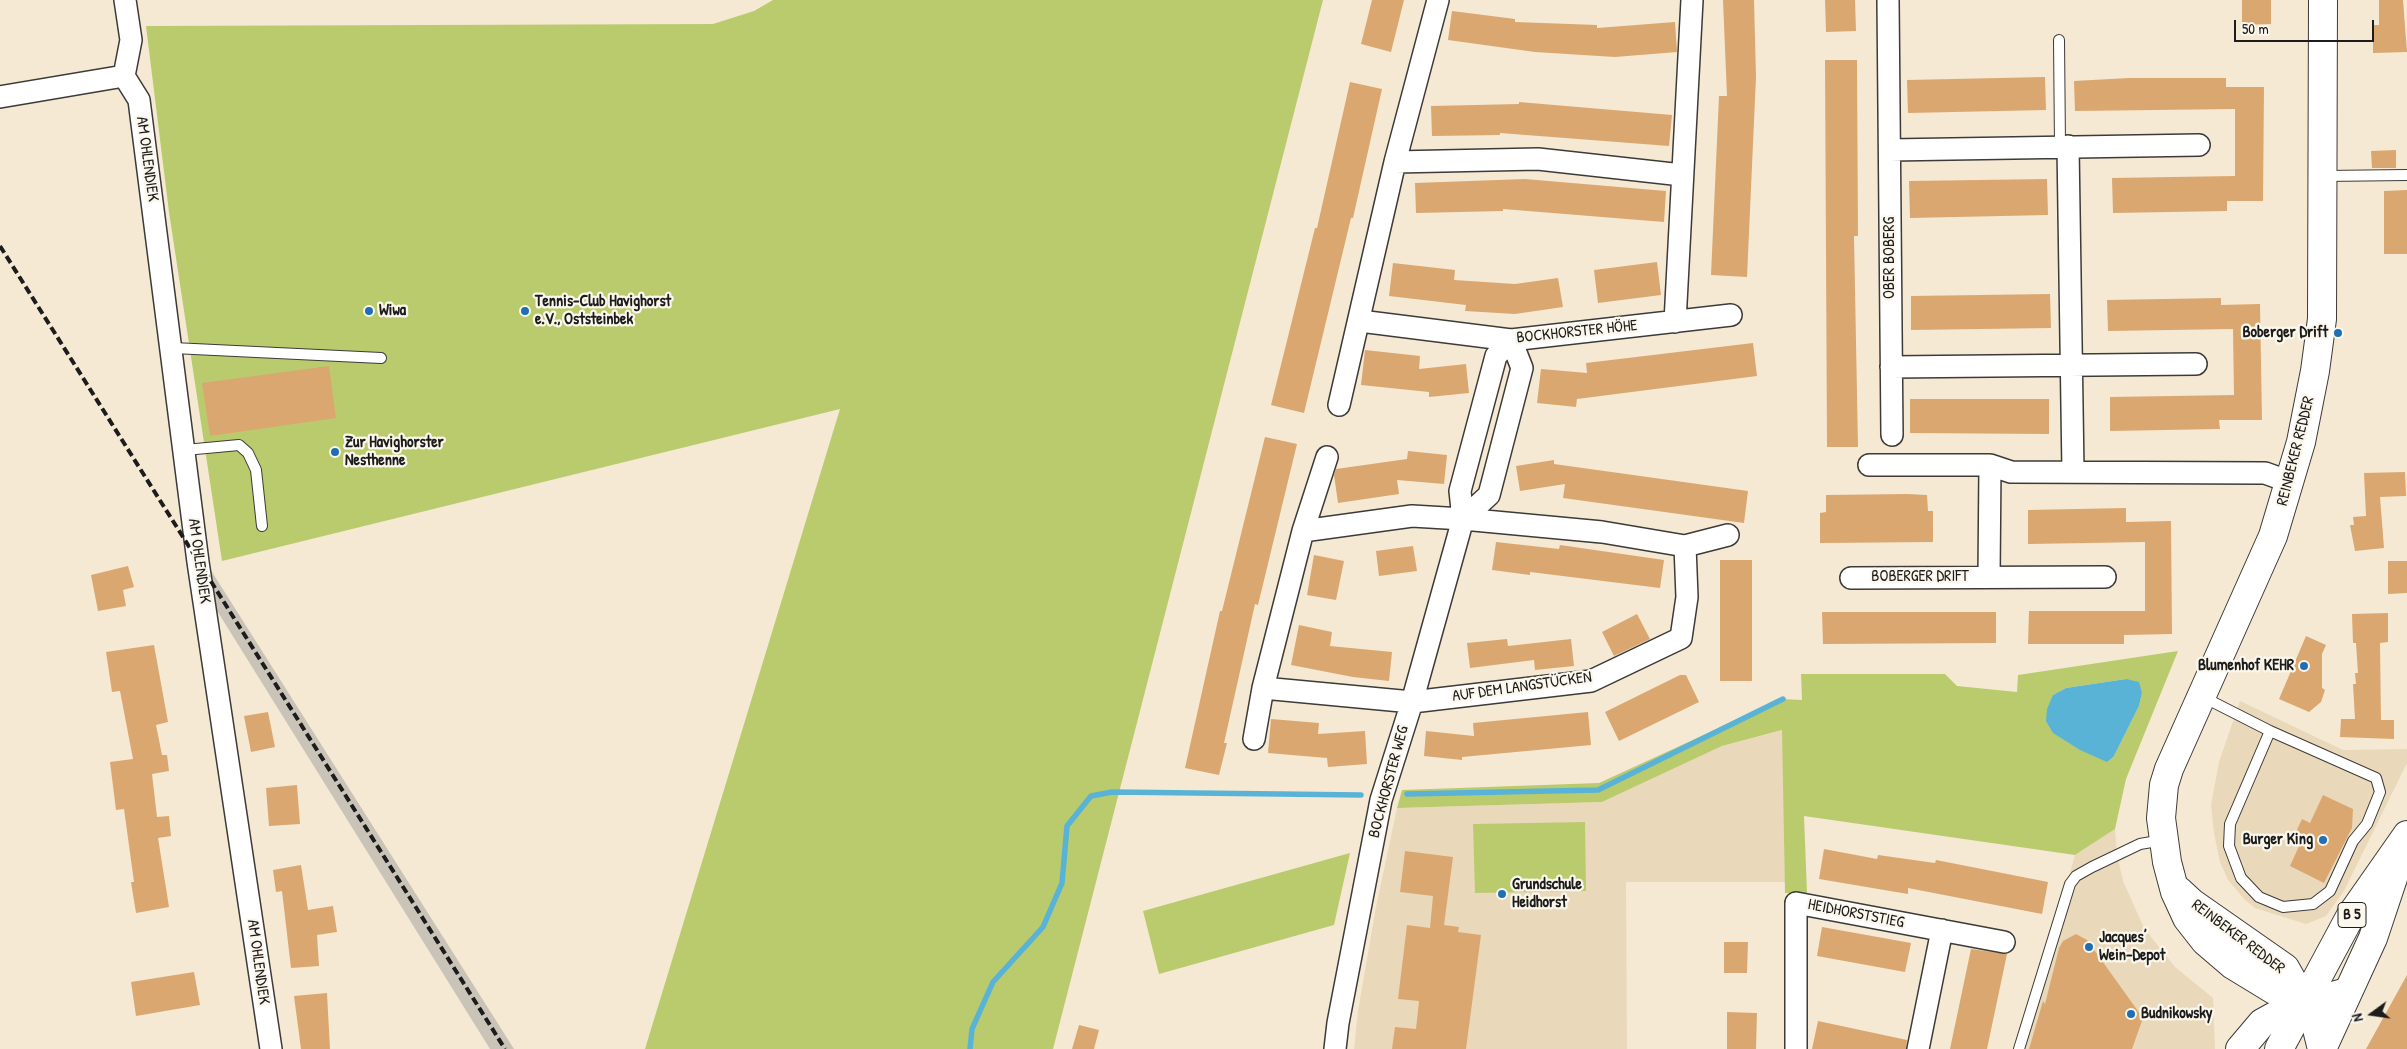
<!DOCTYPE html>
<html>
<head>
<meta charset="utf-8">
<style>
	body { margin:0 }
	#map { position:relative; width:2407px; height:1049px; overflow:hidden; background:#f5e9d3; font-family:"Patrick Hand",sans-serif }
	canvas { display:block }
	.north { position:absolute; left:2347px; top:989px; width:50px; height:50px; -webkit-text-stroke:4px #fbf7ec; paint-order:stroke; rotate:256deg; font-size:14px; font-weight:700; line-height:20px; text-align:center; color:#1c1c1c }
	.north::after { content:''; display:block; margin:auto; width:18px; height:22px; background:#1c1c1c; clip-path:polygon(50% 0,100% 100%,50% 72%,0 100%) }
	.scale { position:absolute; left:2234px; top:20px; width:140px; height:22px; box-sizing:border-box; border:2px solid #1c1c1c; border-top:0; padding-left:6px; font-size:15px; line-height:18px; white-space:nowrap; color:#1c1c1c; -webkit-text-stroke:4px #fbf7ec; paint-order:stroke }
</style>
</head>
<body>
<div id="map">
<canvas width="2407" height="1049"></canvas>
<div class="north">N</div>
<div class="scale">50 m</div>
</div>
<script>
const context = document.querySelector('canvas').getContext('2d');
context.lineJoin = 'round';
function paint(path, color) { context.fillStyle = color; context.fill(path, 'evenodd'); }
const shape = rows => new Path2D(rows.map(r => 'M' + r).join(''));
function stroke(path, color, width, dash) { context.strokeStyle = color; context.lineWidth = width; context.lineCap = dash ? 'butt' : 'round'; context.setLineDash(dash || []); context.stroke(path); }
function drawText(font, color, halo, rows, align = 'center') {
  context.font = font + ' "Patrick Hand",sans-serif'; context.lineWidth = 4.5; context.setLineDash([]); context.textBaseline = 'middle'; context.strokeStyle = halo; context.fillStyle = color; for (const [text, x, y, turn = 0] of rows) {
    context.save(); context.translate(x, y); context.rotate((+turn || 0) * Math.PI / 180); context.textAlign = isNaN(turn) ? turn : align; if (halo) context.strokeText(text, 0, 0); context.fillText(text, 0, 0); context.restore();
  }
}
paint(shape([
	[2240,701,2343,750,2407,749,2407,763,2344,891,2326,916,2306,924,2255,908,2245,900,2228,880,2220,862,2214,833,2211,805,2219,762],
	[1783,730,1785,882,1626,882,1627,1049,1354,1049,1358,1011,1376,907,1397,808,1602,802,1722,746],
	[2115,829,2117,854,2123,881,2144,928,2175,967,2213,998,2215,1049,2020,1049,2075,855]
]), '#e9d9ba');
paint(shape([
	[205,561,514,1049,490,1049,206,593]
]), '#c9c3b8');
paint(shape([
	[773,0,1323,0,1053,1049,645,1049,840,409,222,561,169,212,146,26,713,24,754,11],
	[2178,651,2126,779,2115,829,2075,855,1804,816,1807,893,1785,893,1782,730,1722,746,1602,802,1397,808,1402,790,1599,783,1782,699,1802,700,1801,674,1945,674,1957,686,2017,692,2018,675],
	[2126,679,2142,693,2139,706,2114,756,2053,695,2066,688],
	[1585,822,1586,891,1475,893,1473,824],
	[1350,853,1334,925,1159,974,1143,911]
]), '#bacb6e');
paint(shape([
	[2126,679,2139,682,2142,693,2139,706,2114,756,2107,762,2080,750,2053,733,2046,721,2047,709,2053,695,2066,688]
]), '#59b3d6');
stroke(shape([
	[1407,794,1598,790,1783,699],
	[970,1049,972,1029,993,982,1043,927,1062,883,1067,826,1091,796,1112,792,1361,795]
]), '#59b3d6', 5.5);
paint(shape([
	[1372,0,1404,0,1391,52,1361,44],
	[1723,0,1754,0,1756,77,1747,277,1711,275,1719,96,1727,96],
	[1825,0,1855,0,1856,31,1826,32],
	[2242,0,2271,0,2271,24,2242,25],
	[2379,0,2403,0,2407,52,2373,53,2373,25,2379,25],
	[1452,11,1515,19,1515,22,1597,25,1597,28,1675,22,1677,52,1615,57,1535,52,1448,40],
	[1825,60,1857,60,1858,236,1854,236,1858,447,1827,447],
	[2045,77,2046,110,1908,113,1907,80],
	[2129,78,2226,78,2226,87,2264,87,2263,201,2227,201,2227,211,2113,213,2112,178,2235,176,2235,109,2075,111,2074,81],
	[1350,82,1382,89,1353,218,1351,218,1304,413,1271,405,1315,228,1317,228],
	[1519,102,1672,115,1669,146,1500,133,1500,135,1432,136,1431,106,1519,104],
	[2396,150,2396,168,2372,168,2371,151],
	[1525,179,1666,191,1664,222,1503,209,1503,211,1416,213,1415,183],
	[2047,179,2048,215,1910,218,1909,181],
	[2407,190,2407,254,2384,254,2384,191],
	[1657,262,1661,295,1598,303,1594,270],
	[1393,263,1455,270,1454,280,1515,284,1558,278,1563,307,1515,314,1465,311,1466,305,1389,296],
	[2050,294,2051,328,1911,330,1911,296],
	[2221,298,2221,305,2260,304,2262,420,2219,420,2220,429,2110,431,2110,397,2234,395,2233,329,2108,331,2107,300],
	[1753,343,1757,376,1577,399,1576,407,1537,403,1541,369,1587,373,1586,363],
	[1365,350,1420,356,1419,369,1466,364,1469,393,1429,397,1429,392,1361,385],
	[329,366,336,418,210,436,202,383],
	[1910,399,2049,399,2049,434,1910,433],
	[1265,437,1297,444,1258,605,1255,604,1224,743,1227,743,1219,775,1185,768,1220,611,1222,611],
	[1408,451,1447,455,1444,484,1397,480,1399,494,1338,503,1334,475,1336,469,1407,459],
	[1554,460,1554,464,1748,491,1744,523,1563,498,1565,484,1520,491,1516,466],
	[2405,472,2406,496,2380,497,2384,548,2355,551,2350,525,2354,525,2353,517,2366,516,2364,473],
	[1907,494,1927,495,1928,511,1933,511,1933,542,1820,543,1820,513,1826,512,1826,495],
	[2126,508,2126,522,2171,521,2172,634,2124,635,2124,644,2028,644,2029,611,2145,611,2145,542,2028,544,2028,510],
	[1496,542,1559,549,1560,545,1664,560,1660,588,1530,572,1530,575,1492,570],
	[1413,546,1417,571,1379,576,1376,551],
	[1314,555,1344,561,1336,600,1307,595],
	[1720,560,1752,560,1752,681,1720,681],
	[2388,561,2407,561,2407,593,2388,594],
	[128,566,134,587,123,590,126,606,98,611,91,575],
	[1822,612,1996,612,1996,643,1823,644],
	[2388,613,2388,642,2380,643,2381,720,2394,720,2394,739,2340,737,2341,719,2355,719,2353,684,2356,684,2355,673,2358,673,2356,643,2353,643,2352,614],
	[1637,614,1650,639,1614,656,1602,632],
	[1299,625,1332,632,1330,646,1392,652,1389,681,1353,677,1291,665],
	[2306,636,2326,645,2322,654,2322,688,2325,690,2321,702,2309,712,2279,699],
	[1507,639,1508,646,1571,639,1574,666,1535,670,1534,660,1470,668,1467,643],
	[154,645,168,722,156,725,162,755,167,755,169,771,152,774,157,817,169,816,171,836,158,838,169,907,136,913,131,882,134,882,124,809,116,810,110,762,133,759,120,691,112,692,106,652],
	[1680,675,1686,675,1699,702,1619,741,1605,712],
	[268,712,275,747,251,752,244,716],
	[1588,712,1591,745,1462,757,1462,760,1424,756,1426,731,1474,736,1473,723],
	[1271,719,1319,723,1318,734,1365,731,1367,764,1328,767,1327,758,1268,753],
	[297,785,300,824,269,826,266,788],
	[2323,795,2353,809,2352,828,2324,883,2290,866,2300,844,2297,843,2300,837,2295,834,2302,819,2310,823],
	[1824,849,1877,859,1878,855,1935,863,1936,860,2048,882,2042,914,1908,888,1908,894,1819,879],
	[1405,851,1453,857,1444,925,1459,927,1458,932,1481,935,1466,1049,1392,1049,1395,1027,1416,1029,1419,1001,1398,999,1407,925,1430,928,1433,896,1400,892],
	[301,865,308,910,333,906,337,932,317,935,319,966,291,968,282,891,276,892,273,870],
	[1822,927,1911,943,1905,972,1817,956],
	[2076,934,2087,940,2143,1018,2132,1049,2029,1049,2043,1001,2045,1004,2059,948,2063,941],
	[1724,942,1748,942,1747,973,1724,973],
	[1971,949,2007,954,1987,1049,1950,1049],
	[194,972,200,1005,136,1016,131,982],
	[2407,975,2407,1049,2366,1049],
	[327,993,330,1049,301,1049,294,996],
	[1727,1012,1757,1013,1756,1049,1727,1049],
	[1818,1021,1907,1040,1906,1049,1812,1049],
	[1079,1025,1099,1030,1094,1049,1072,1049]
]), '#dba770');
const lane = shape([
	[2059,40,2060,146],
	[2324,176,2407,175],
	[173,348,381,358],
	[185,450,239,445,248,453,256,470,262,526],
	[2203,697,2270,731,2376,778,2380,792,2367,824,2353,841,2330,891,2313,904,2283,907,2259,897,2241,878,2229,846,2230,824,2270,731],
	[2019,1049,2070,884,2076,876,2092,867,2140,844,2163,840]
]);
const street = shape([
	[125,0,131,40,124,76,139,100,198,562,271,1049],
	[1888,0,1892,435],
	[0,97,124,76],
	[2068,146,2073,472],
	[1890,150,2199,145],
	[1395,162,1538,159,1682,175],
	[1360,321,1511,340,1731,315],
	[1675,322,1692,0],
	[1891,367,2196,364],
	[1339,405,1395,162,1438,0],
	[1869,465,1990,465,2011,472,2265,473,2290,482],
	[1303,531,1412,516,1463,519,1602,532,1685,546,1728,535],
	[1989,577,1990,465],
	[1851,578,2105,577],
	[1263,688,1412,702,1591,681,1681,638,1687,597,1685,546],
	[1254,739,1263,688,1303,531,1327,457],
	[1335,1049,1338,1023,1381,800,1412,702,1463,519,1460,491,1496,356,1511,340,1522,368,1489,495,1463,519],
	[1796,1049,1796,903,2004,942],
	[1918,1049,1942,930]
]);
const secondary = shape([
	[2323,0,2322,319,2315,371,2301,442,2273,536,2169,769,2164,785,2161,818,2167,862,2175,892,2187,918,2205,941,2233,965,2274,990,2304,1000,2322,999,2347,992],
	[2179,891,2192,903,2285,968,2315,1021,2322,1049],
	[2240,1049,2262,1023,2304,1000]
]);
const primary = shape([
	[2279,1049,2351,915,2407,835],
	[2322,1049,2373,938,2398,863]
]);
stroke(lane, '#3d3b37', 12);
stroke(street, '#3d3b37', 24);
stroke(secondary, '#3d3b37', 30);
stroke(primary, '#3d3b37', 30);
stroke(lane, '#fff', 10);
stroke(street, '#fff', 21);
stroke(secondary, '#fff', 28);
stroke(primary, '#fff', 28);
stroke(shape([
	[0,246,505,1049]
]), '#1c1c1c', 4, [8, 4]);
for (const [x, y, r, color] of [
	[369,311,5,"#1f6fb2"],
	[525,311,5,"#1f6fb2"],
	[2338,333,5,"#1f6fb2"],
	[335,452,5,"#1f6fb2"],
	[2304,666,5,"#1f6fb2"],
	[2323,840,5,"#1f6fb2"],
	[1502,894,5,"#1f6fb2"],
	[2089,947,5,"#1f6fb2"],
	[2131,1014,5,"#1f6fb2"]
]) { const dot = new Path2D(); dot.arc(x, y, r, 0, 2 * Math.PI); context.fillStyle = color; context.fill(dot); stroke(dot, '#fbf7ec', 2); }
for (const [x, y, w] of [
	[2352,915,28]
]) { const box = new Path2D(); box.roundRect(x - w / 2, y - 12.5, w, 25, 4); context.fillStyle = '#fbf7ec'; context.fill(box); stroke(box, '#1c1c1c', 1); }
drawText('bold 15px', '#1c1c1c', null, [
	["B 5",2352,915]
]);
drawText('16px', '#1c1c1c', '#fbf7ec', [
	["AM OHLENDIEK",147,159,82],
	["OBER BOBERG",1890,258,-90],
	["BOCKHORSTER HÖHE",1577,332,-6],
	["REINBEKER REDDER",2296,451,-76],
	["AM OHLENDIEK",199,561,82],
	["BOBERGER DRIFT",1920,577],
	["AUF DEM LANGSTÜCKEN",1522,687,-8],
	["BOCKHORSTER WEG",1389,782,-75],
	["HEIDHORSTSTIEG",1856,914,11],
	["REINBEKER REDDER",2238,937,37],
	["AM OHLENDIEK",258,962,82]
]);
drawText('bold 16px', '#1c1c1c', '#fbf7ec', [
	["Tennis-Club Havighorst",535,302],
	["e.V., Oststeinbek",535,320],
	["Wiwa",379,311],
	["Boberger Drift",2328,333,"right"],
	["Zur Havighorster",345,443],
	["Nesthenne",345,461],
	["Blumenhof KEHR",2294,666,"right"],
	["Burger King",2313,840,"right"],
	["Grundschule",1512,885],
	["Heidhorst",1512,903],
	["Jacques’",2099,938],
	["Wein-Depot",2099,956],
	["Budnikowsky",2141,1014]
], 'left');
</script>
</body>
</html>
